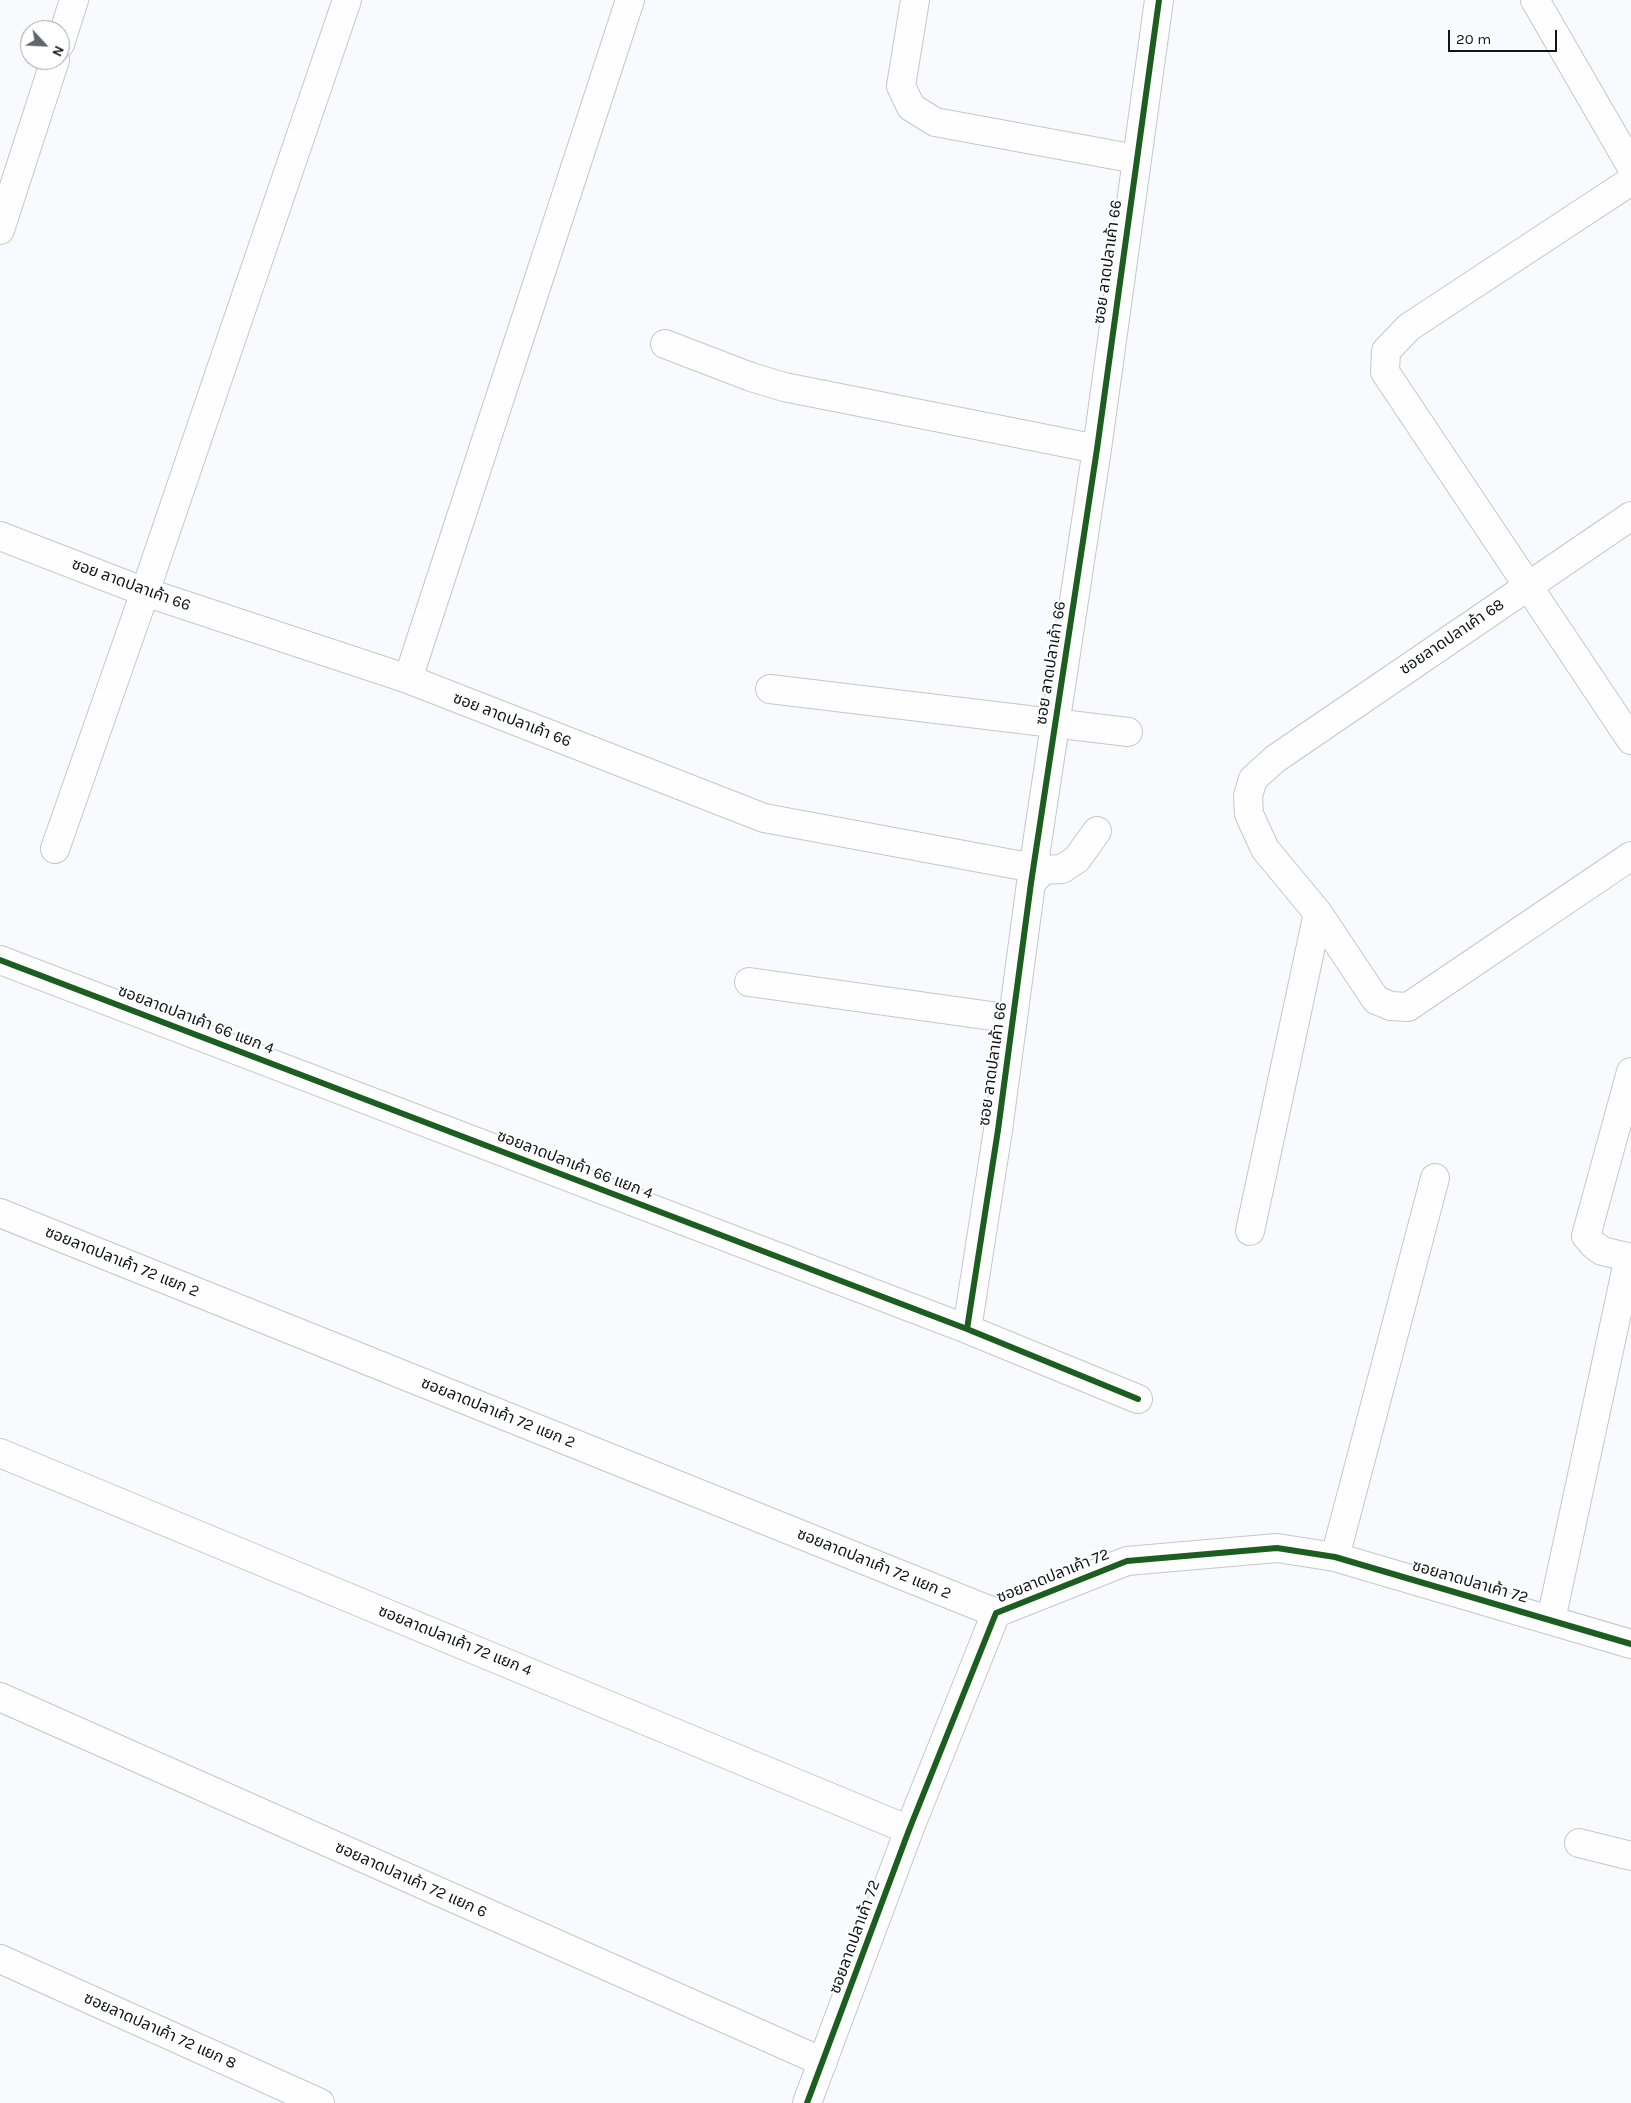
<!DOCTYPE html>
<html>
<head>
<meta charset="utf-8">
<style>
	body { margin:0 }
	#map { position:relative; width:1631px; height:2103px; overflow:hidden; background:#f8fafd; font-family:Karla,sans-serif }
	canvas { display:block }
	.north { position:absolute; left:20px; top:20px; width:50px; height:50px; box-sizing:border-box; background:#fff; border:1px solid #a0a1a2; border-radius:50%; rotate:115deg; font-size:14px; font-weight:700; line-height:20px; text-align:center; color:#121417 }
	.north::after { content:''; display:block; margin:auto; width:18px; height:22px; background:#626468; clip-path:polygon(50% 0,100% 100%,50% 72%,0 100%) }
	.scale { position:absolute; left:1448px; top:30px; width:109px; height:22px; box-sizing:border-box; border:2px solid #121417; border-top:0; padding-left:6px; font-size:15px; line-height:18px; white-space:nowrap; color:#121417; -webkit-text-stroke:4px #fff; paint-order:stroke }
</style>
</head>
<body>
<div id="map">
<canvas width="1631" height="2103"></canvas>
<div class="north">N</div>
<div class="scale">20 m</div>
</div>
<script>
const context = document.querySelector('canvas').getContext('2d');
context.lineJoin = 'round';
const shape = rows => new Path2D(rows.map(r => 'M' + r).join(''));
function stroke(path, color, width, dash) { context.strokeStyle = color; context.lineWidth = width; context.lineCap = dash ? 'butt' : 'round'; context.setLineDash(dash || []); context.stroke(path); }
function drawText(font, color, halo, rows, align = 'center') {
  context.font = font + ' Karla,"Noto Sans Thai",sans-serif'; context.lineWidth = 4; context.setLineDash([]); context.textBaseline = 'middle'; context.strokeStyle = halo; context.fillStyle = color; for (const [text, x, y, turn = 0] of rows) {
    context.save(); context.translate(x, y); context.rotate((+turn || 0) * Math.PI / 180); context.textAlign = isNaN(turn) ? turn : align; if (halo) context.strokeText(text, 0, 0); context.fillText(text, 0, 0); context.restore();
  }
}
const minor = shape([
	[915,0,901,86,911,107,935,122,1136,159],
	[1535,0,1631,166],
	[60,44,74,0],
	[1631,181,1409,327,1386,351,1385,372,1631,740],
	[0,230,55,60],
	[665,344,751,377,784,387,1097,449],
	[1631,516,1275,759,1253,779,1248,796,1249,814,1265,849,1318,913,1376,1000,1391,1006,1408,1007,1631,856],
	[0,536,145,592,408,679,764,818,1034,868],
	[408,679,630,0],
	[770,689,1128,732],
	[55,849,145,592,347,0],
	[1031,883,1043,870,1062,869,1077,859,1097,831],
	[0,960,967,1329,1138,1399],
	[749,982,1013,1019],
	[1631,1072,1586,1236,1594,1245,1602,1251,1631,1258],
	[0,1213,996,1613],
	[1250,1231,1318,913],
	[967,1329,998,1130,1031,883,1097,449,1159,0],
	[0,1453,909,1830],
	[1335,1557,1435,1178],
	[1551,1620,1629,1257],
	[0,1697,823,2062],
	[1579,1843,1631,1856],
	[0,1959,320,2103],
	[807,2103,909,1830,996,1613,1127,1561,1277,1548,1335,1557,1631,1644]
]);
stroke(minor, '#c5c7cb', 30);
stroke(minor, '#fefeff', 28);
stroke(shape([
	[0,960,967,1329,1138,1399],
	[967,1329,998,1130,1031,883,1097,449,1159,0],
	[807,2103,909,1830,996,1613,1127,1561,1277,1548,1335,1557,1631,1644]
]), '#1b5e20', 6);
drawText('16px', '#121417', '#fff', [
	["ซอย ลาดปลาเค้า 66",1108,262,-82],
	["ซอย ลาดปลาเค้า 66",131,585,20],
	["ซอยลาดปลาเค้า 68",1452,637,-34],
	["ซอย ลาดปลาเค้า 66",1051,663,-81],
	["ซอย ลาดปลาเค้า 66",512,720,21],
	["ซอยลาดปลาเค้า 66 แยก 4",196,1020,21],
	["ซอย ลาดปลาเค้า 66",993,1064,-82],
	["ซอยลาดปลาเค้า 66 แยก 4",575,1165,21],
	["ซอยลาดปลาเค้า 72 แยก 2",122,1262,22],
	["ซอยลาดปลาเค้า 72 แยก 2",498,1413,22],
	["ซอยลาดปลาเค้า 72 แยก 2",874,1564,22],
	["ซอยลาดปลาเค้า 72",1053,1576,-22],
	["ซอยลาดปลาเค้า 72",1470,1582,16],
	["ซอยลาดปลาเค้า 72 แยก 4",455,1641,22],
	["ซอยลาดปลาเค้า 72 แยก 6",411,1880,24],
	["ซอยลาดปลาเค้า 72",855,1937,-70],
	["ซอยลาดปลาเค้า 72 แยก 8",160,2031,24]
]);
</script>
</body>
</html>
